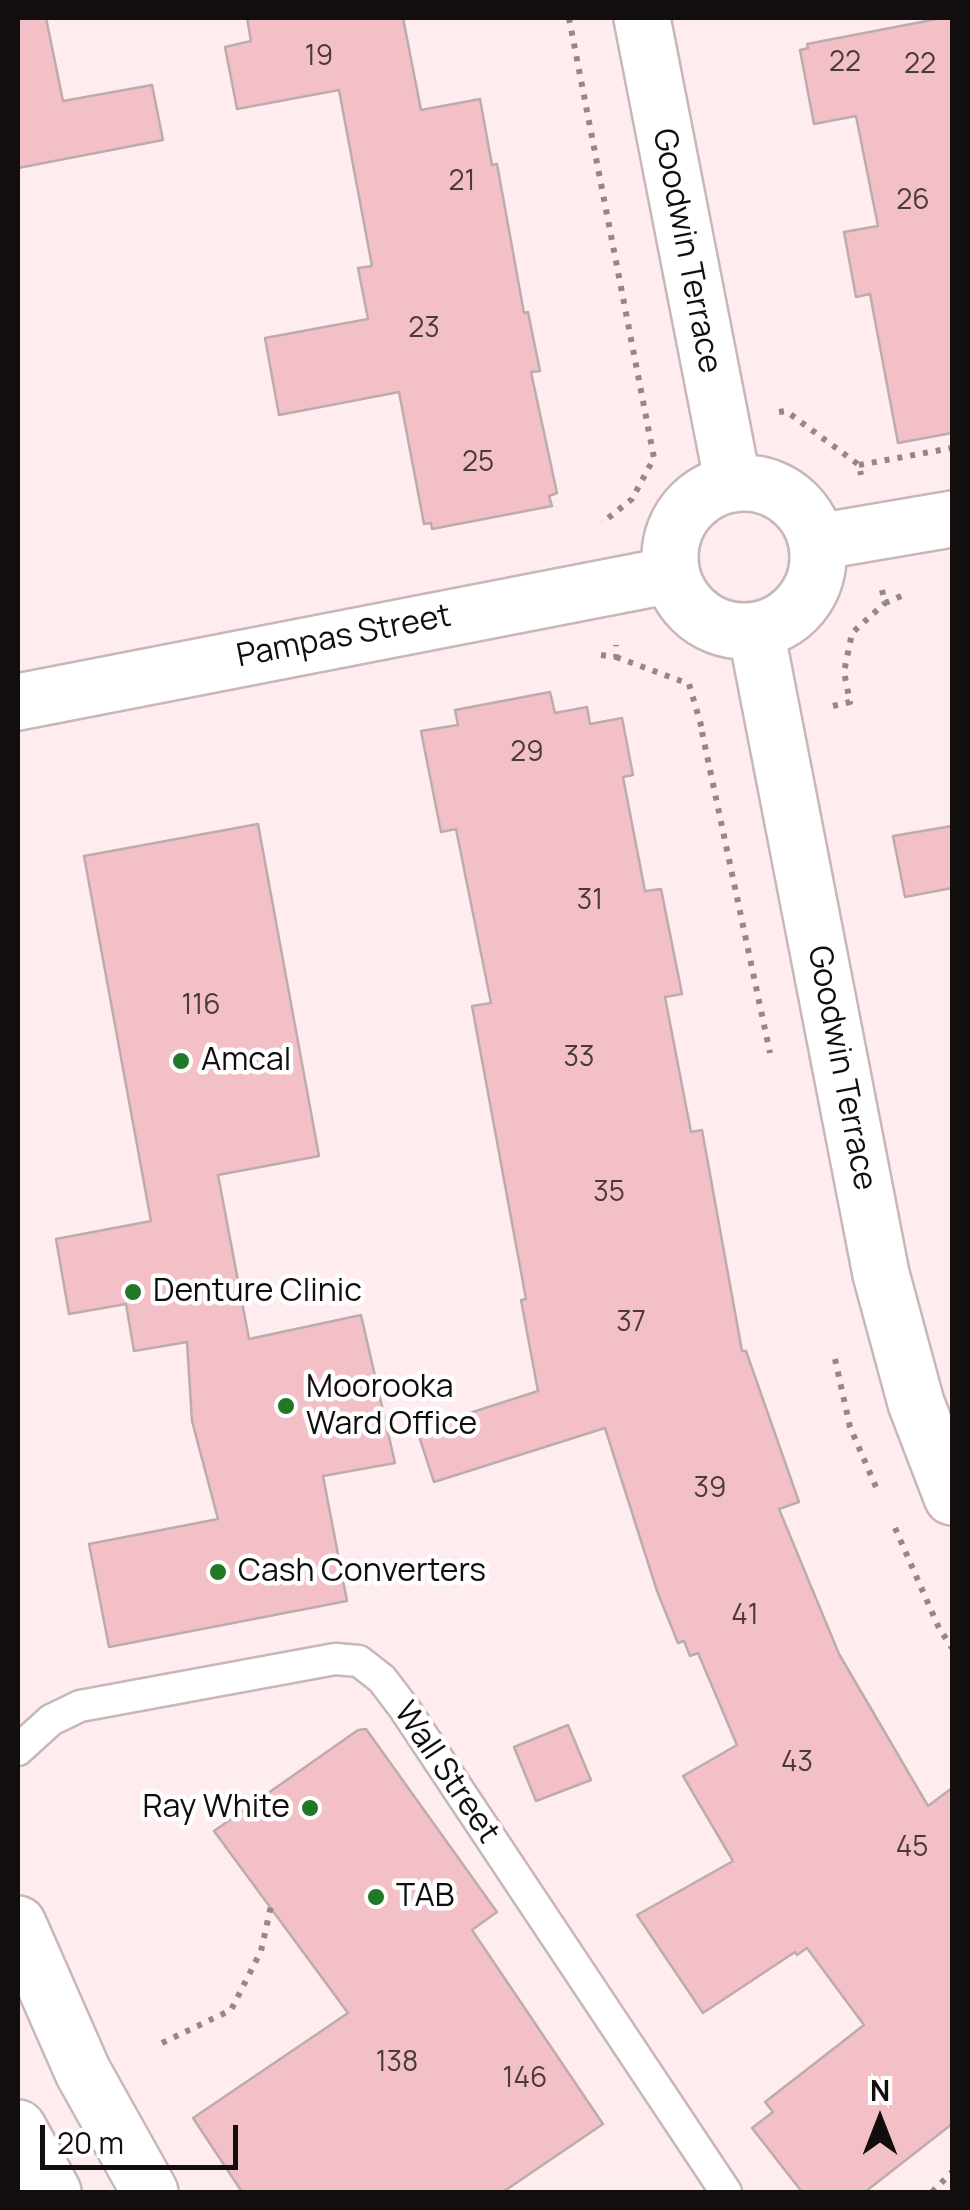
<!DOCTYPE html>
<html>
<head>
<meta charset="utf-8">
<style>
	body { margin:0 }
	#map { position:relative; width:970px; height:2210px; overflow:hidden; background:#ffecee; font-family:Manrope,sans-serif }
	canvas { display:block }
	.frame { position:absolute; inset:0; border:20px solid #130e0e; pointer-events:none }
	.north { position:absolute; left:830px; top:2070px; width:100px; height:100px; -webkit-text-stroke:8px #fff; paint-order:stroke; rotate:0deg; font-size:28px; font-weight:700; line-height:40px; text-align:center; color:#130e0e }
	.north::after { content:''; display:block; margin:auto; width:35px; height:45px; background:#130e0e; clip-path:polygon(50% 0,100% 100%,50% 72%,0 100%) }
	.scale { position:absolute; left:40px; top:2125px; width:198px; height:45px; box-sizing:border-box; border:5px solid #130e0e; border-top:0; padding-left:12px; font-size:30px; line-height:35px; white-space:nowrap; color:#130e0e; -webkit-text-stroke:8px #fff; paint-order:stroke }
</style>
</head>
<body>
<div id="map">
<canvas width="970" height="2210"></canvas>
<div class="frame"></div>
<div class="north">N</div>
<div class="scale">20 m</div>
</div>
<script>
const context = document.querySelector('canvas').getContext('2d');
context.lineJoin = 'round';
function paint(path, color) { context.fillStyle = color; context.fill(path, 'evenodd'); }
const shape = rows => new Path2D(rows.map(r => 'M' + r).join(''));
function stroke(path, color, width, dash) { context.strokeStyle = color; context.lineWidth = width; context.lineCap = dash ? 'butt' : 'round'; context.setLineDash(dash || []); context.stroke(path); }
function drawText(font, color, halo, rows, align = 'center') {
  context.font = font + ' Manrope,sans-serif'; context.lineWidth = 9; context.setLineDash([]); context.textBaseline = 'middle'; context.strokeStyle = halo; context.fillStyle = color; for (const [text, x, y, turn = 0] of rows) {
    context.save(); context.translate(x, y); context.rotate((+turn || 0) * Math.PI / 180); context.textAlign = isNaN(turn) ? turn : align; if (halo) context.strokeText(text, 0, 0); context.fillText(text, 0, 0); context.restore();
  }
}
const building = shape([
	[18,18,46,18,63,101,152,85,163,140,18,168,18,18],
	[247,18,403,18,421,110,480,99,492,165,497,164,524,313,528,312,540,371,531,372,557,493,549,496,552,506,432,529,431,523,424,524,399,392,279,415,265,338,368,319,358,268,372,266,339,90,237,109,225,47,251,41,247,18],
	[942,18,952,18,952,433,898,443,870,294,856,297,844,232,878,226,856,116,814,124,800,50,808,48,807,44,942,18],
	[550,692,555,713,587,707,590,724,622,718,633,775,623,777,645,891,661,889,682,994,665,997,691,1132,702,1130,742,1351,746,1351,799,1502,779,1509,839,1654,928,1806,952,1788,952,2124,865,2192,802,2192,752,2128,773,2112,765,2102,864,2025,807,1948,797,1955,795,1952,703,2013,637,1915,733,1861,683,1776,737,1745,698,1653,690,1656,684,1641,678,1643,657,1591,605,1428,434,1482,417,1430,538,1391,521,1300,526,1299,472,1006,491,1003,456,829,441,832,421,731,458,725,455,710,550,692],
	[258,824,319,1156,218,1175,249,1339,361,1315,395,1463,323,1476,347,1601,109,1647,89,1544,218,1519,192,1421,187,1342,134,1351,126,1304,69,1314,56,1239,151,1221,84,856,258,824],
	[952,826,952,888,905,897,893,836,952,826],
	[568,1725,591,1780,536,1801,514,1747,568,1725],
	[366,1729,497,1912,472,1930,603,2124,503,2192,242,2192,193,2118,348,2013,214,1831,358,1730,366,1729]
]);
paint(building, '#f2c0c6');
stroke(building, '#bdacae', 2.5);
const service = shape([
	[18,1750,51,1720,80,1706,335,1659,359,1661,382,1679,404,1708,726,2192]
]);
const minor = shape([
	[642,18,733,484],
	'670 557a74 74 0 1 1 148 0a74 74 0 1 1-148 0Z',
	[817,542,952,519],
	[756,631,881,1274,916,1403,952,1497],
	[18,702,671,575]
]);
const trunk = shape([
	[18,1924,83,2072,150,2192],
	[18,2128,53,2192]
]);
stroke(service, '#c8b7b8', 35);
stroke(minor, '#c8b7b8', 60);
stroke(trunk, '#c8b7b8', 60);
stroke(shape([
	[569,18,654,458,632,499,602,523],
	[779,412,786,411,859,465,861,475],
	[859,465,952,448],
	[882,590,885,603,908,593],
	[601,655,616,657,616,645],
	[616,657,689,684,703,732],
	[833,706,850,702,844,672,852,633,885,603],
	[702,732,770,1053],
	[835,1359,850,1427,879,1494],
	[895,1528,939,1628,952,1648],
	[162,2043,231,2010,261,1951,271,1906],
	[932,2192,952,2172]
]), '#948788', 6, [5, 8]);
stroke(service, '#fff', 30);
stroke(minor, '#fff', 55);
stroke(trunk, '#fff', 55);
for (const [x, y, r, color] of [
	[181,1061,10,"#217825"],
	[133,1292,10,"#217825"],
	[286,1406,10,"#217825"],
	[218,1572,10,"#217825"],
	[310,1808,10,"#217825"],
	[376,1897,10,"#217825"]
]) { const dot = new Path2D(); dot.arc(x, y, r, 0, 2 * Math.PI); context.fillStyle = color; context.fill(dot); stroke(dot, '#fff', 4); }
drawText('28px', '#4b3a3c', null, [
	["19",319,57],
	["22",845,63],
	["22",920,65],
	["21",462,182],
	["26",913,201],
	["23",424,329],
	["25",478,463],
	["29",527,753],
	["31",590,901],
	["116",201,1006],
	["33",579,1058],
	["35",609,1193],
	["37",631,1323],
	["39",710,1489],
	["41",745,1616],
	["43",797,1763],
	["45",912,1848],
	["138",397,2063],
	["146",525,2079]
]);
drawText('32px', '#130e0e', '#fff', [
	["Goodwin Terrace",686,251,79],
	["Pampas Street",344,637,-11],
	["Goodwin Terrace",841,1068,79],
	["Wall Street",446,1773,56]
]);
drawText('32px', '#130e0e', '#fff', [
	["Amcal",201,1061],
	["Denture Clinic",153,1292],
	["Moorooka",306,1388],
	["Ward Office",306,1425],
	["Cash Converters",238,1572],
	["Ray White",290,1808,"right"],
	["TAB",396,1897]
], 'left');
</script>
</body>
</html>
